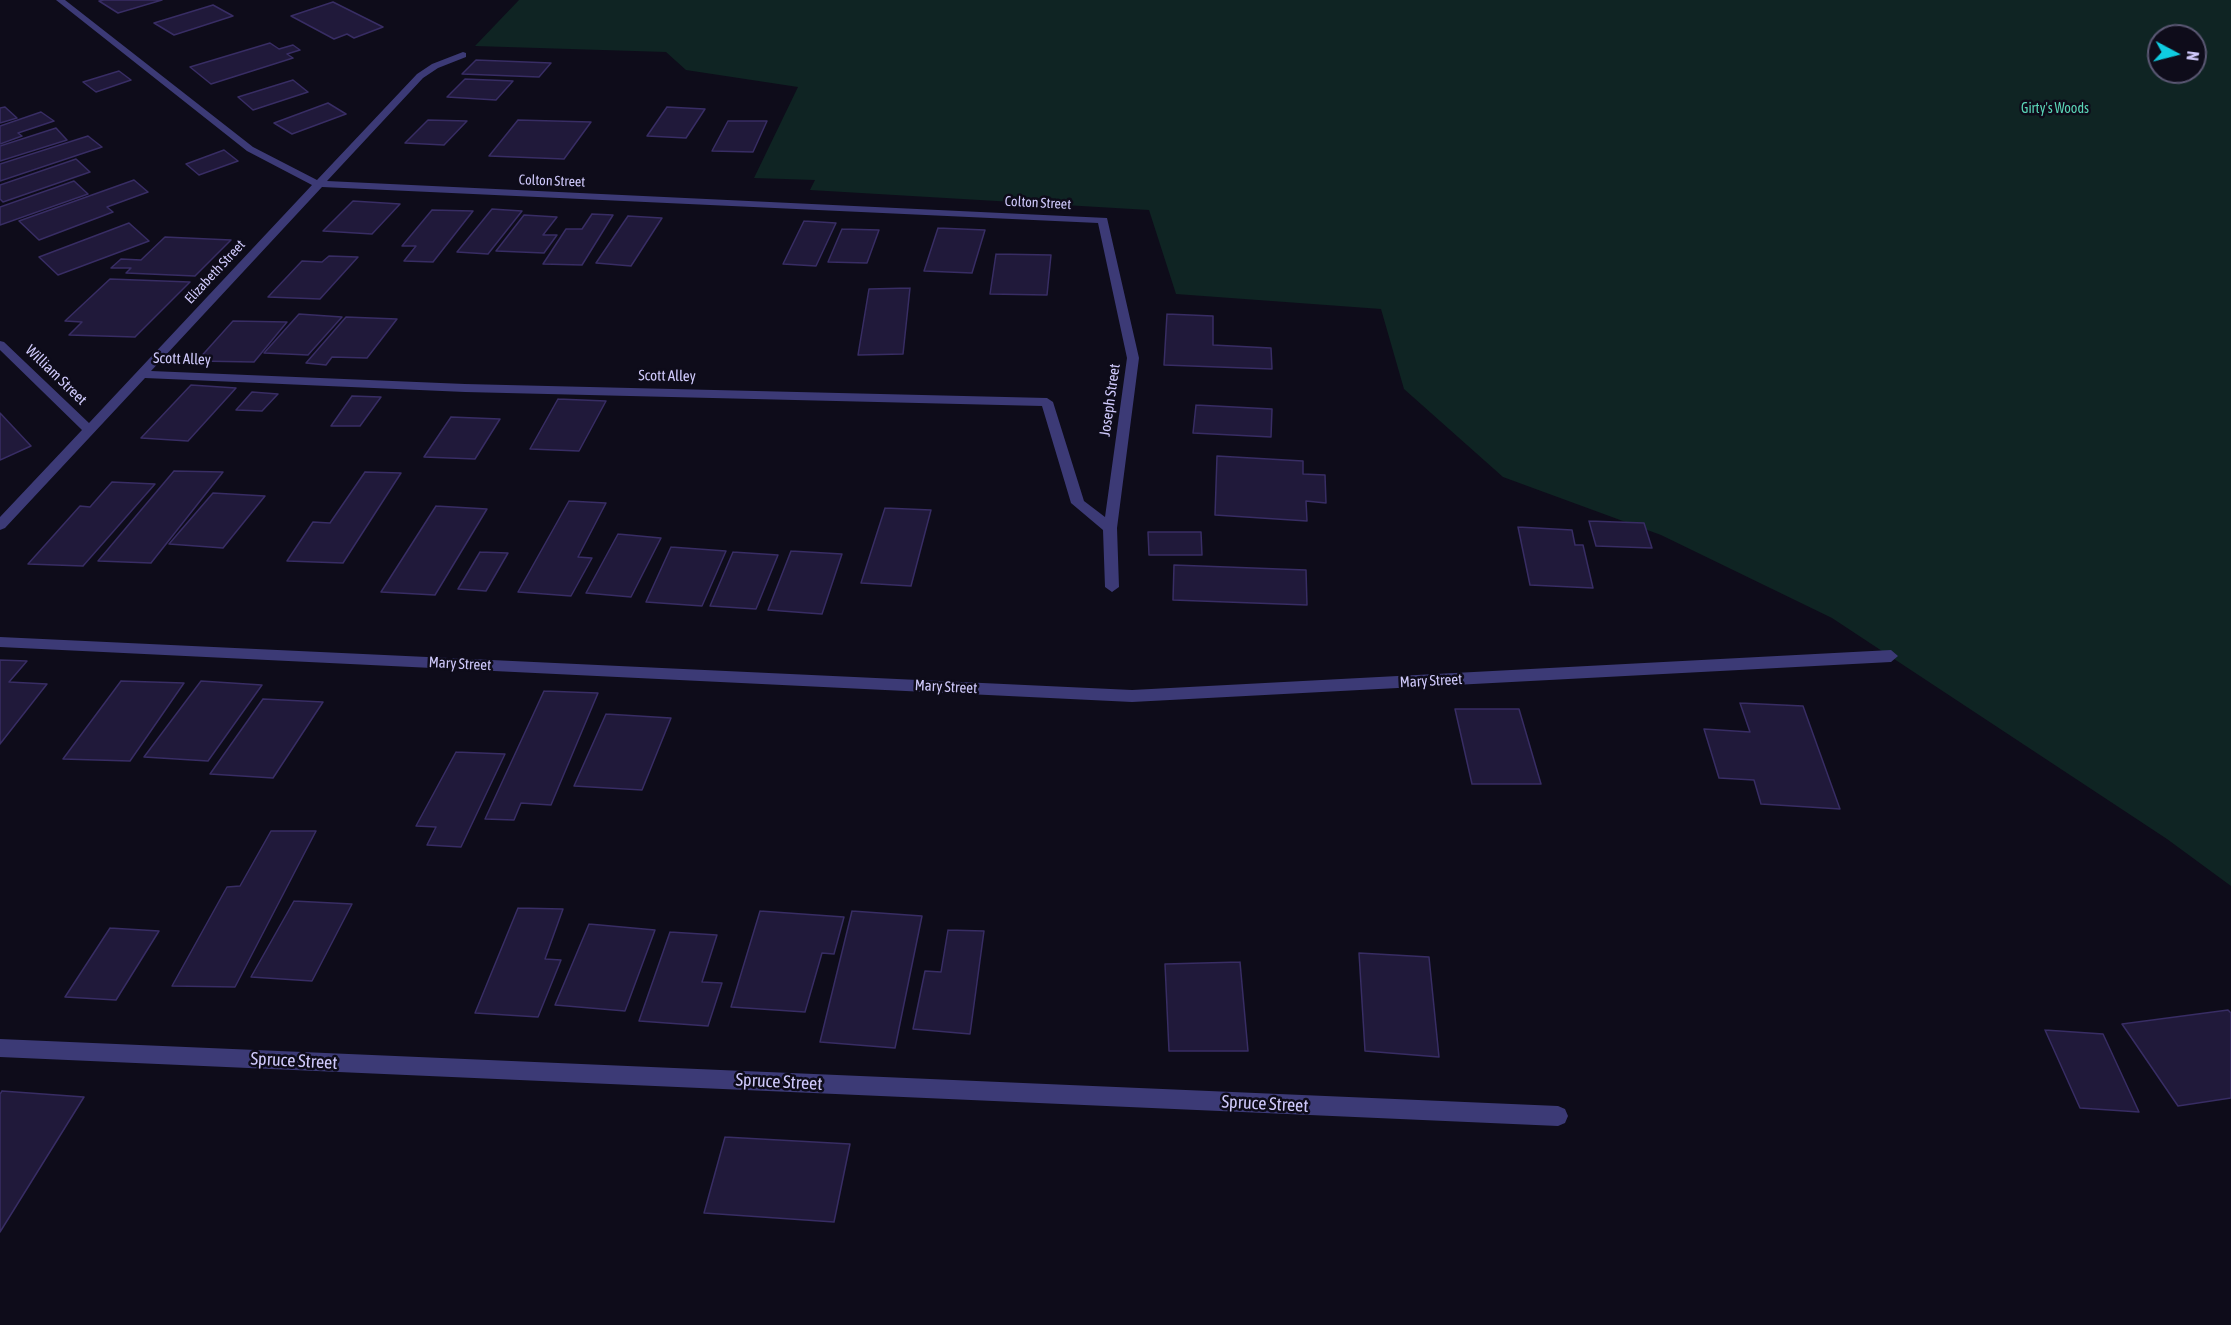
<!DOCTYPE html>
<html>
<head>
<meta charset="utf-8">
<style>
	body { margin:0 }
	#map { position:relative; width:2231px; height:1325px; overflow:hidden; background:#0e0c1a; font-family:"Asap Condensed",sans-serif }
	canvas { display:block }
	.north { position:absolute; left:2147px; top:24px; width:60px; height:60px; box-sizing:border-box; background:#0e0c1a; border:2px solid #5b5874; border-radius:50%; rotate:97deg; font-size:16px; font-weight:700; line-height:24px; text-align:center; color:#cfc9fb }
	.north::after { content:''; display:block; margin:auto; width:21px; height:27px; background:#0fcce1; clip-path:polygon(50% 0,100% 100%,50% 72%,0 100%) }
</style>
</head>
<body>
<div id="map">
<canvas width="2231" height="1325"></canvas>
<div class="north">N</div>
</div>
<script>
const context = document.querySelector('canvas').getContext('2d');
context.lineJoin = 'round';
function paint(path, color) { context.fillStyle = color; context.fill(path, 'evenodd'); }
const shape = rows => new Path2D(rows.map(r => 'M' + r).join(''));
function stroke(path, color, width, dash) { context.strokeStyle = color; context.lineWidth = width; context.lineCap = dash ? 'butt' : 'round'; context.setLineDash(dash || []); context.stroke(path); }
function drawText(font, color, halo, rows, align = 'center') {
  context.font = font + ' "Asap Condensed",sans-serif'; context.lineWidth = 5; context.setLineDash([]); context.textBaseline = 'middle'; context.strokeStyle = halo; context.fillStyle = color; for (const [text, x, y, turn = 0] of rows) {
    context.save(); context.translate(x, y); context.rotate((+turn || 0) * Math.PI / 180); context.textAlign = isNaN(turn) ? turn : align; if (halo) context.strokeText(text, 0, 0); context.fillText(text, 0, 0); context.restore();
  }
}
paint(shape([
	[519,0,2231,0,2231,886,2167,839,1832,618,1661,535,1503,477,1404,389,1381,309,1176,294,1149,210,810,190,815,180,754,178,798,87,686,70,666,52,475,46],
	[2159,36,2195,36,2195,72,2159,72]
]), '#0f2423');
const building = shape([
	[104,0,162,0,118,13,99,1,104,0],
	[333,2,383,27,354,38,347,34,334,39,291,16,333,2],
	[213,5,233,16,174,35,154,23,213,5],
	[270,43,279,49,293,45,300,50,287,54,293,58,211,84,190,67,270,43],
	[476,60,551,63,539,77,462,74,476,60],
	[119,71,131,80,96,92,83,82,119,71],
	[465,79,513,81,496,100,447,97,465,79],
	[293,80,308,92,253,110,238,97,293,80],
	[328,103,346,114,292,134,274,123,328,103],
	[5,107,17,118,0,123,0,108,5,107],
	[667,107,705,109,686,138,647,136,667,107],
	[41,112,54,121,18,133,22,136,0,144,0,126,41,112],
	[428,120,467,121,444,145,405,143,428,120],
	[518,120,591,122,564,159,489,156,518,120],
	[728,121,767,121,753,152,712,151,728,121],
	[56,128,67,140,0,161,0,146,56,128],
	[88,136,102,147,0,181,0,164,88,136],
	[224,150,238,161,199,175,186,164,224,150],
	[76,159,90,172,3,202,0,199,0,185,76,159],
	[134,180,148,192,107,207,113,212,39,240,19,221,134,180],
	[74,181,88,194,0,225,0,207,74,181],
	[353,201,400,204,372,234,323,231,353,201],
	[492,209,522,211,488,254,457,252,492,209],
	[432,210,473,211,433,262,404,261,416,246,402,246,432,210],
	[592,214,613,215,582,265,543,264,566,229,582,229,592,214],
	[524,215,557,217,543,235,557,235,544,253,496,251,524,215],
	[628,216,662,218,631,266,596,263,628,216],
	[804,221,836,223,816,266,783,264,804,221],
	[129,223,149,241,58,275,39,257,129,223],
	[938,228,985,230,972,273,924,271,938,228],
	[842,229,879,230,867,263,828,262,842,229],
	[165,237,231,240,195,276,126,273,131,268,111,268,121,259,141,260,165,237],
	[996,254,1051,255,1047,295,990,294,996,254],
	[329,256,358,257,320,299,268,297,302,261,322,262,329,256],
	[110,279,190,282,135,337,69,335,82,322,65,321,110,279],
	[910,288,903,354,858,355,869,289,910,288],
	[299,314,342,317,308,355,264,353,299,314],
	[1167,314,1213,316,1213,345,1271,348,1272,369,1164,365,1167,314],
	[346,317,397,319,367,358,332,357,326,365,306,363,346,317],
	[233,321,287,322,254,362,197,361,233,321],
	[191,385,236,388,188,441,141,438,191,385],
	[252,392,278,394,262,411,236,410,252,392],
	[352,396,381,397,360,426,331,426,352,396],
	[558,399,606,401,579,451,530,449,558,399],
	[1196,405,1272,409,1271,437,1193,433,1196,405],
	[0,413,31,446,0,460,0,413],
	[451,417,500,419,475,459,424,457,451,417],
	[1217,456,1303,461,1303,474,1325,475,1326,503,1306,501,1307,521,1215,515,1217,456],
	[174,471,223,472,151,563,98,561,174,471],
	[365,472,401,473,343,563,287,561,313,522,330,523,365,472],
	[112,482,155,484,83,566,28,564,80,506,90,507,112,482],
	[213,493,265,496,223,548,169,544,213,493],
	[569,501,606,503,578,557,592,558,571,596,518,592,569,501],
	[436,506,487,509,435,595,381,592,436,506],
	[885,508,931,510,911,586,861,583,885,508],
	[1589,521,1644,523,1652,548,1596,546,1589,521],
	[1518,527,1572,530,1575,545,1583,545,1593,588,1530,585,1518,527],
	[1148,532,1201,532,1202,555,1149,555,1148,532],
	[618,534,661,538,631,597,586,593,618,534],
	[671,547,726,551,702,606,646,602,671,547],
	[791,551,842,554,822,614,768,610,791,551],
	[480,552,508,553,486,591,458,589,480,552],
	[733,552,778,555,756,609,710,606,733,552],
	[1174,565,1306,570,1307,605,1173,600,1174,565],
	[0,660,27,661,9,682,47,684,0,744,0,660],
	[121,681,184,683,130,761,63,759,121,681],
	[201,681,262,685,208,761,144,757,201,681],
	[544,691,598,693,551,805,521,803,514,820,485,819,544,691],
	[263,699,323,702,273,778,210,774,263,699],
	[1740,703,1803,706,1840,809,1761,804,1754,780,1719,778,1704,729,1750,732,1740,703],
	[1455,709,1519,709,1541,784,1472,784,1455,709],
	[606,714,671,718,642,790,574,786,606,714],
	[456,752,505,754,461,847,427,845,436,827,416,826,456,752],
	[271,831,316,831,235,987,172,986,227,887,240,886,271,831],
	[294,901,352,904,312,981,251,977,294,901],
	[518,908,563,909,545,959,561,960,538,1017,475,1013,518,908],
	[760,911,844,917,834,954,822,953,805,1012,731,1007,760,911],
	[852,911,922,916,895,1048,820,1042,852,911],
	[589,924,655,930,625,1011,555,1005,589,924],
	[110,928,159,931,116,1000,65,997,110,928],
	[948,930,984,931,970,1034,913,1029,925,971,941,972,948,930],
	[670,932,717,935,702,982,722,983,708,1026,639,1021,670,932],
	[1359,953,1429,957,1439,1057,1365,1051,1359,953],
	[1240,962,1248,1051,1169,1051,1165,964,1240,962],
	[2228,1010,2231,1013,2231,1098,2178,1106,2122,1024,2228,1010],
	[2045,1030,2103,1034,2139,1112,2080,1108,2045,1030],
	[2,1091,84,1097,0,1232,0,1094,2,1091],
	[725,1137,850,1144,834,1222,704,1213,725,1137]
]);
paint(building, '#20193a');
stroke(building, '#382d64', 1.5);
paint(shape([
	[56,0,65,0,253,147,317,180,417,74,432,64,463,52,466,53,466,57,438,68,423,78,327,181,1107,218,1139,358,1117,528,1119,587,1112,592,1105,587,1103,530,1071,503,1042,406,465,392,145,378,5,528,0,530,0,517,82,430,0,350,0,341,4,342,89,423,312,185,247,151,56,0],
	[322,187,1098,223,1127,358,1105,517,1084,501,1053,402,1047,398,465,384,151,371,322,187],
	[0,637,1132,690,1891,650,1898,656,1891,662,1132,702,0,647,0,637],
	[0,1039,1558,1106,1565,1109,1568,1116,1565,1123,1558,1126,0,1057,0,1039]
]), '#3c3a76');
drawText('14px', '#5bd5b7', '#0e0c1a', [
	["Girty's Woods",2055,109]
]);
drawText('14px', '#cfc9fb', '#0e0c1a', [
	["Colton Street",552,181,2],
	["Colton Street",1038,203,3],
	["Elizabeth Street",215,272,-47]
]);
drawText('15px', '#cfc9fb', '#0e0c1a', [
	["Scott Alley",182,359,2],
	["William Street",56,375,44],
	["Scott Alley",667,376,1],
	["Joseph Street",1110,400,-82],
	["Mary Street",460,664,3],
	["Mary Street",1431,681,-3],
	["Mary Street",946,687,3]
]);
drawText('18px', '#cfc9fb', '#0e0c1a', [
	["Spruce Street",294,1061,3],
	["Spruce Street",779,1082,3],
	["Spruce Street",1265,1104,3]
]);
</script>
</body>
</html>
